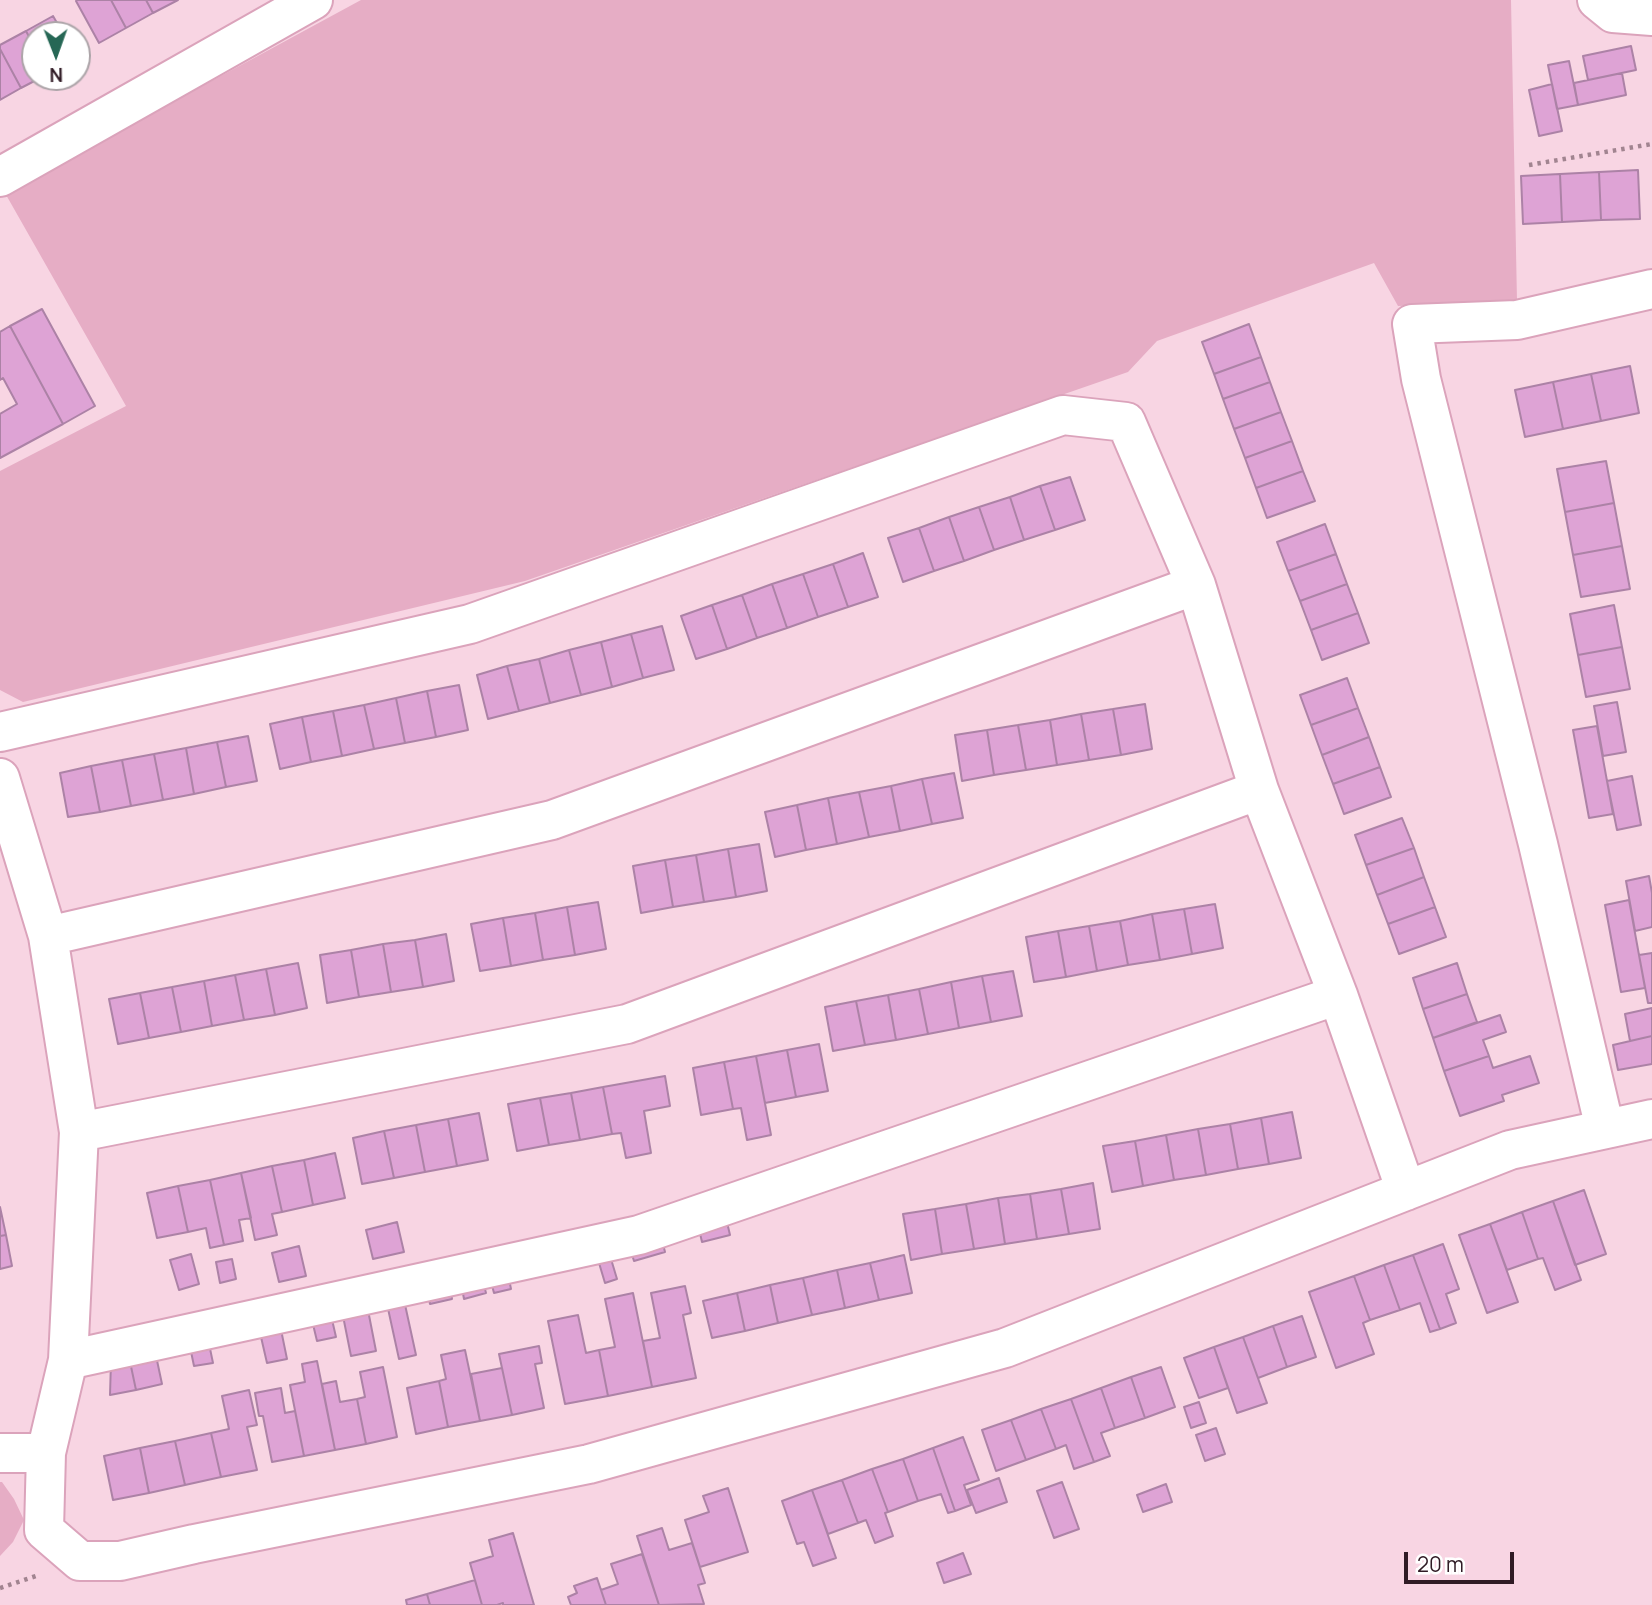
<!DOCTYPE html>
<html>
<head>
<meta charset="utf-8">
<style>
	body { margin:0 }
	#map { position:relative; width:1652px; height:1605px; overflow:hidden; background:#f8d5e3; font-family:Manrope,sans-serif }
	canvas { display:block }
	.north { position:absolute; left:21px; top:21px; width:70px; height:70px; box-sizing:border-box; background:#fff; border:2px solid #aca4a8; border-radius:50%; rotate:179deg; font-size:19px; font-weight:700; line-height:28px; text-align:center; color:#301b25 }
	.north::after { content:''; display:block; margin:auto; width:24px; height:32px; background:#266755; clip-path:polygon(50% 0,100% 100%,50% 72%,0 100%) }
	.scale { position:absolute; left:1404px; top:1552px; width:110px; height:32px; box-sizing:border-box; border:4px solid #301b25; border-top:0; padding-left:9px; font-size:21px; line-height:24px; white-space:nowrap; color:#301b25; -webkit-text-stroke:5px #fff; paint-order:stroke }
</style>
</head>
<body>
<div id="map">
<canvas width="1652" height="1605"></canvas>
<div class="north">N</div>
<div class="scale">20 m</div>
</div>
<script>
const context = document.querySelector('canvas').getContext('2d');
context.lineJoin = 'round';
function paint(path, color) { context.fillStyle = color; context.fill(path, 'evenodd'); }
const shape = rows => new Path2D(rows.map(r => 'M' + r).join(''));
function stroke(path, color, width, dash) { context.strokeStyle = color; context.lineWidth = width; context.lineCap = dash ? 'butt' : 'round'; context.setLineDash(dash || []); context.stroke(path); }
paint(shape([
	[361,0,1511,0,1517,301,1398,306,1374,263,1157,341,1128,372,525,581,23,702,0,690,0,471,126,406,5,193],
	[0,1482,2,1482,14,1499,24,1520,13,1542,0,1556]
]), '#e6adc5');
const building = shape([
	[77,0,111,0,126,28,99,43,76,1,77,0],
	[111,0,146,0,153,13,126,28,111,0],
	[146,0,178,0,153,13,146,0],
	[53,16,64,35,35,35,35,48,26,31,53,16],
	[26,31,35,48,35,77,42,77,21,88,0,49,0,45,26,31],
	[1631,46,1636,70,1588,80,1583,56,1631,46],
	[0,49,21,88,0,100,0,49],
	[1569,61,1578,105,1557,109,1548,65,1569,61],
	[1622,73,1626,95,1578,105,1574,83,1622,73],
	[1552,84,1562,131,1539,136,1529,90,1552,84],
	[1638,170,1640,219,1601,220,1599,172,1638,170],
	[1599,172,1601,220,1562,222,1560,174,1599,172],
	[1560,174,1562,222,1523,224,1521,176,1560,174],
	[42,309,95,406,63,424,10,326,42,309],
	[1249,324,1261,357,1214,374,1202,342,1249,324],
	[10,326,63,424,0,458,0,414,17,404,3,378,0,380,0,332,10,326],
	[1261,357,1270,382,1223,399,1214,374,1261,357],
	[1630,366,1639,413,1601,421,1591,374,1630,366],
	[1591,374,1601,421,1563,429,1553,382,1591,374],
	[1270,382,1281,412,1234,429,1223,399,1270,382],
	[1553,382,1563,429,1525,437,1515,390,1553,382],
	[1281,412,1292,441,1245,458,1234,429,1281,412],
	[1292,441,1303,471,1256,488,1245,458,1292,441],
	[1606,461,1614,503,1565,512,1557,469,1606,461],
	[1303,471,1315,501,1267,518,1256,488,1303,471],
	[1070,477,1085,520,1055,530,1040,486,1070,477],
	[1040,486,1055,530,1024,540,1010,497,1040,486],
	[1010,497,1024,540,994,550,979,507,1010,497],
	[1614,503,1622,546,1573,555,1565,512,1614,503],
	[979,507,994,550,964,561,949,517,979,507],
	[949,517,964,561,934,571,919,528,949,517],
	[1325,524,1336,554,1288,571,1277,542,1325,524],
	[919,528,934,571,903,582,888,538,919,528],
	[1622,546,1630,589,1581,597,1573,555,1622,546],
	[863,553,878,597,848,607,833,564,863,553],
	[1336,554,1347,584,1300,601,1288,571,1336,554],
	[833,564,848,607,818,617,803,574,833,564],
	[803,574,818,617,787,628,772,584,803,574],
	[772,584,787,628,757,638,742,595,772,584],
	[1347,584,1358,613,1311,630,1300,601,1347,584],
	[742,595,757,638,727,649,712,605,742,595],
	[712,605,727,649,696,659,681,616,712,605],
	[1614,605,1622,647,1578,655,1570,614,1614,605],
	[1358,613,1369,643,1322,660,1311,630,1358,613],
	[662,626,674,670,643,678,631,634,662,626],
	[631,634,643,678,612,687,601,642,631,634],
	[601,642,612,687,581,695,569,650,601,642],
	[1622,647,1630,689,1586,697,1578,655,1622,647],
	[569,650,581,695,550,703,539,659,569,650],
	[539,659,550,703,519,711,507,666,539,659],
	[507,666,519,711,488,719,477,675,507,666],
	[1347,678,1358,708,1311,725,1300,695,1347,678],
	[459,685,468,730,436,737,427,691,459,685],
	[427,691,436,737,405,743,396,698,427,691],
	[396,698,405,743,374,749,364,705,396,698],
	[1617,702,1626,752,1603,756,1594,706,1617,702],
	[1145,704,1152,749,1121,755,1113,709,1145,704],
	[364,705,374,749,342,756,333,711,364,705],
	[1358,708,1369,737,1322,755,1311,725,1358,708],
	[1113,709,1121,755,1089,760,1081,714,1113,709],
	[333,711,342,756,311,762,302,717,333,711],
	[1081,714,1089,760,1057,765,1050,720,1081,714],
	[302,717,311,762,280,769,270,724,302,717],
	[1050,720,1057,765,1026,770,1018,725,1050,720],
	[1018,725,1026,770,994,775,987,730,1018,725],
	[1597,726,1613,814,1589,818,1573,730,1597,726],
	[987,730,994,775,962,781,955,735,987,730],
	[248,736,257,781,226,787,217,742,248,736],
	[1369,737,1380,767,1333,784,1322,755,1369,737],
	[217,742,226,787,194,794,186,748,217,742],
	[186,748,194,794,163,800,154,754,186,748],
	[154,754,163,800,131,806,122,760,154,754],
	[122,760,131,806,100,812,91,766,122,760],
	[91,766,100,812,68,817,60,773,91,766],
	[1380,767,1391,797,1344,814,1333,784,1380,767],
	[954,773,963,818,932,824,922,779,954,773],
	[1632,776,1641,825,1617,830,1607,781,1632,776],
	[922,779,932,824,900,831,891,786,922,779],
	[891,786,900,831,869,837,859,792,891,786],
	[859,792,869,837,837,844,828,798,859,792],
	[828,798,837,844,806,850,797,805,828,798],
	[797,805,806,850,775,857,765,812,797,805],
	[1402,818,1414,848,1366,865,1355,835,1402,818],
	[759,844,767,891,736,897,728,849,759,844],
	[1414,848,1424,877,1377,895,1366,865,1414,848],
	[728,849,736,897,704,902,696,855,728,849],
	[696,855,704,902,673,907,665,860,696,855],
	[665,860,673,907,641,913,633,866,665,860],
	[1649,876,1652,893,1652,927,1635,931,1626,881,1649,876],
	[1424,877,1435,907,1388,924,1377,895,1424,877],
	[1629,900,1645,988,1621,992,1605,905,1629,900],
	[598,902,606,949,575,955,567,907,598,902],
	[1215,904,1223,948,1192,954,1184,909,1215,904],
	[567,907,575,955,543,960,535,913,567,907],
	[1435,907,1446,937,1399,954,1388,924,1435,907],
	[1184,909,1192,954,1160,960,1152,914,1184,909],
	[535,913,543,960,511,966,503,918,535,913],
	[1152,914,1160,960,1128,965,1120,921,1152,914],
	[503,918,511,966,480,971,471,924,503,918],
	[1120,921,1128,965,1097,971,1089,926,1120,921],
	[1089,926,1097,971,1066,977,1058,931,1089,926],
	[1058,931,1066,977,1034,982,1026,937,1058,931],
	[446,934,454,981,423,987,415,940,446,934],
	[415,940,423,987,391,992,383,944,415,940],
	[383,944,391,992,359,997,351,950,383,944],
	[351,950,359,997,327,1003,320,955,351,950],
	[1652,953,1652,1003,1648,1003,1639,955,1652,953],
	[298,963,307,1008,275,1015,266,969,298,963],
	[1457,963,1467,994,1423,1009,1413,978,1457,963],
	[266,969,275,1015,244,1020,235,975,266,969],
	[1013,971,1022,1016,991,1022,982,976,1013,971],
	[235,975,244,1020,212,1026,204,981,235,975],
	[982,976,991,1022,959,1028,951,982,982,976],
	[204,981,212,1026,181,1032,172,987,204,981],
	[951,982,959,1028,928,1034,919,989,951,982],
	[172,987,181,1032,149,1038,140,993,172,987],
	[919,989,928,1034,896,1040,888,995,919,989],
	[140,993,149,1038,118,1044,109,999,140,993],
	[1467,994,1477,1022,1433,1038,1423,1009,1467,994],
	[888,995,896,1040,865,1045,856,1001,888,995],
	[856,1001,865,1045,833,1051,825,1007,856,1001],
	[1652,1008,1652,1036,1630,1041,1625,1014,1652,1008],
	[1500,1015,1506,1032,1483,1040,1489,1056,1444,1071,1433,1038,1500,1015],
	[1652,1036,1652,1064,1618,1070,1613,1045,1652,1036],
	[819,1044,828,1091,796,1097,787,1050,819,1044],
	[787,1050,796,1097,765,1103,756,1056,787,1050],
	[756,1056,771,1135,747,1140,741,1108,733,1109,724,1062,756,1056],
	[1489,1056,1493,1068,1530,1056,1539,1083,1502,1095,1504,1101,1460,1116,1444,1071,1489,1056],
	[724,1062,733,1109,701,1115,693,1068,724,1062],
	[665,1076,670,1106,644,1111,651,1153,626,1158,621,1133,612,1134,603,1087,665,1076],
	[603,1087,612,1134,580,1140,571,1093,603,1087],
	[571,1093,580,1140,549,1145,540,1098,571,1093],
	[540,1098,549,1145,517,1151,508,1104,540,1098],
	[1292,1112,1301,1158,1269,1164,1261,1118,1292,1112],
	[479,1113,488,1160,457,1166,448,1119,479,1113],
	[1261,1118,1269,1164,1238,1169,1230,1124,1261,1118],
	[448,1119,457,1166,425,1172,416,1125,448,1119],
	[1230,1124,1238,1169,1206,1175,1198,1129,1230,1124],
	[416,1125,425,1172,394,1178,384,1131,416,1125],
	[1198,1129,1206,1175,1174,1180,1166,1135,1198,1129],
	[384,1131,394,1178,362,1184,353,1138,384,1131],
	[1166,1135,1174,1180,1143,1186,1135,1141,1166,1135],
	[1135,1141,1143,1186,1112,1192,1103,1146,1135,1141],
	[335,1153,345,1198,313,1205,304,1160,335,1153],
	[304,1160,313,1205,282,1212,272,1166,304,1160],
	[272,1166,282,1212,272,1214,277,1235,255,1240,241,1173,272,1166],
	[241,1173,251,1218,239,1220,243,1241,224,1245,210,1180,241,1173],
	[210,1180,224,1245,210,1248,206,1228,188,1232,178,1186,210,1180],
	[1093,1183,1100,1229,1069,1234,1061,1189,1093,1183],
	[178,1186,188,1232,157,1238,147,1193,178,1186],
	[1061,1189,1069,1234,1037,1239,1030,1194,1061,1189],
	[1584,1190,1606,1254,1575,1265,1553,1201,1584,1190],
	[1030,1194,1037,1239,1005,1244,998,1198,1030,1194],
	[998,1198,1005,1244,974,1249,966,1204,998,1198],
	[1553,1201,1581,1280,1555,1290,1543,1258,1538,1259,1522,1212,1553,1201],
	[966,1204,974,1249,942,1254,935,1209,966,1204],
	[0,1207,6,1235,0,1236,0,1207],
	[935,1209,942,1254,911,1260,903,1214,935,1209],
	[1522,1212,1538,1259,1507,1270,1490,1224,1522,1212],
	[726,1218,730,1235,702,1242,698,1225,726,1218],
	[397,1222,404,1252,373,1259,366,1230,397,1222],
	[1490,1224,1518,1302,1487,1313,1459,1235,1490,1224],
	[6,1235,12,1266,0,1269,0,1236,6,1235],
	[661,1236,665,1252,634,1261,629,1245,661,1236],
	[1443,1244,1459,1289,1446,1294,1456,1323,1440,1329,1413,1255,1443,1244],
	[299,1246,306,1276,279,1282,272,1253,299,1246],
	[608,1249,617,1279,605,1283,596,1253,608,1249],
	[191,1254,199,1284,179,1290,170,1260,191,1254],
	[904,1255,912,1293,879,1300,870,1263,904,1255],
	[1413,1255,1440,1329,1430,1332,1420,1303,1400,1310,1384,1265,1413,1255],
	[232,1259,236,1279,220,1283,216,1262,232,1259],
	[870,1263,879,1300,845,1308,837,1270,870,1263],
	[1384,1265,1400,1310,1370,1320,1354,1276,1384,1265],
	[837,1270,845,1308,812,1315,803,1278,837,1270],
	[508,1274,511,1289,494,1293,490,1278,508,1274],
	[1354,1276,1370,1320,1363,1323,1374,1354,1336,1368,1309,1292,1354,1276],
	[482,1278,486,1293,464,1299,461,1283,482,1278],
	[803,1278,812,1315,778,1323,770,1285,803,1278],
	[770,1285,778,1323,745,1331,737,1293,770,1285],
	[685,1286,691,1313,683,1315,696,1378,652,1387,643,1341,660,1338,651,1293,685,1286],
	[450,1287,452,1299,430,1304,427,1291,450,1287],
	[633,1293,652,1387,608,1396,599,1350,615,1347,605,1299,633,1293],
	[737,1293,745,1331,712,1338,703,1301,737,1293],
	[404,1300,416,1355,399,1359,387,1304,404,1300],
	[367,1305,376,1351,351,1356,342,1311,367,1305],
	[330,1311,336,1337,317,1341,311,1316,330,1311],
	[578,1315,586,1353,599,1350,608,1396,565,1404,548,1321,578,1315],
	[1302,1316,1316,1357,1287,1367,1273,1326,1302,1316],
	[279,1320,287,1359,267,1363,258,1324,279,1320],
	[1273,1326,1287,1367,1258,1378,1243,1337,1273,1326],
	[1243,1337,1267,1403,1237,1413,1214,1347,1243,1337],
	[208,1339,213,1363,194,1366,189,1342,208,1339],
	[539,1346,542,1363,535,1364,544,1408,512,1415,499,1354,539,1346],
	[1214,1347,1228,1388,1199,1398,1184,1358,1214,1347],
	[465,1350,480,1421,448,1427,439,1381,446,1379,441,1355,465,1350],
	[155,1351,162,1384,136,1390,129,1357,155,1351],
	[129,1357,136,1390,110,1395,111,1361,129,1357],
	[317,1361,335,1450,304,1456,290,1385,305,1382,302,1364,317,1361],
	[383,1367,397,1437,366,1444,357,1399,365,1397,360,1372,383,1367],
	[1161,1367,1175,1407,1145,1418,1131,1377,1161,1367],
	[502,1368,512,1415,480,1421,471,1374,502,1368],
	[1131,1377,1145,1418,1115,1428,1101,1388,1131,1377],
	[336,1381,340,1402,357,1399,366,1444,335,1450,322,1384,336,1381],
	[439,1381,448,1427,416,1434,407,1388,439,1381],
	[281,1388,285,1413,295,1411,304,1456,272,1462,263,1416,259,1416,255,1393,281,1388],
	[1101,1388,1115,1428,1101,1433,1110,1456,1094,1462,1071,1399,1101,1388],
	[249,1390,257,1425,247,1427,257,1470,221,1477,211,1433,229,1429,222,1396,249,1390],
	[1071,1399,1094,1462,1074,1469,1066,1445,1056,1449,1041,1409,1071,1399],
	[1199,1402,1206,1423,1191,1428,1184,1407,1199,1402],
	[1041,1409,1056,1449,1026,1460,1011,1420,1041,1409],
	[1011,1420,1026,1460,996,1471,982,1430,1011,1420],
	[1216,1428,1225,1454,1205,1461,1196,1435,1216,1428],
	[211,1433,221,1477,185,1485,175,1441,211,1433],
	[963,1437,979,1480,964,1485,971,1505,955,1511,933,1448,963,1437],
	[175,1441,185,1485,149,1493,140,1448,175,1441],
	[140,1448,149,1493,113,1500,104,1456,140,1448],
	[933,1448,955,1511,948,1513,941,1494,918,1501,903,1459,933,1448],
	[903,1459,918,1501,888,1512,872,1469,903,1459],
	[872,1469,888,1512,885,1513,893,1536,875,1543,866,1520,858,1523,842,1480,872,1469],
	[999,1478,1007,1502,976,1513,967,1490,999,1478],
	[842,1480,858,1523,828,1534,812,1490,842,1480],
	[1062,1482,1079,1529,1054,1538,1037,1491,1062,1482],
	[1166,1484,1172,1502,1143,1512,1137,1495,1166,1484],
	[728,1488,748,1552,700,1567,685,1520,709,1512,703,1496,728,1488],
	[812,1490,836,1558,813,1566,804,1542,797,1544,782,1501,812,1490],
	[662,1528,669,1550,692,1543,705,1583,698,1585,704,1604,659,1605,637,1536,662,1528],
	[513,1533,534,1605,503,1605,503,1603,497,1605,482,1605,470,1563,493,1556,489,1540,513,1533],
	[963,1553,971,1574,944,1583,937,1563,963,1553],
	[642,1554,659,1605,606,1605,601,1590,618,1584,611,1564,642,1554],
	[597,1578,606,1605,571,1605,568,1597,577,1593,574,1586,597,1578],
	[475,1580,482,1605,430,1605,427,1594,475,1580],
	[427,1594,430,1605,407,1605,406,1600,427,1594]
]);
paint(building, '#dea3d5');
stroke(building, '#ac82a6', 2);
const minor = shape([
	[1597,0,1613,13,1652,16],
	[0,177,313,0],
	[0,732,470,624,1063,415,1126,422,1196,585,1259,790,1338,995,1406,1191],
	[0,778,48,936,79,1132,68,1360,46,1453,44,1530,80,1561,120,1561,194,1544,589,1464,1005,1348,1510,1150,1652,1119],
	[48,936,552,820,1196,585],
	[1605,1129,1538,844,1421,379,1412,324,1517,320,1652,289],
	[79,1132,627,1024,1259,790],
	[68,1360,639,1235,1338,995],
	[0,1453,46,1453]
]);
stroke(minor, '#dba3bb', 42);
stroke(shape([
	[1529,165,1652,144],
	[0,1588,39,1575]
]), '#a18490', 4.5, [3.5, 5]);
stroke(minor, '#fff', 38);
</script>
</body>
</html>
